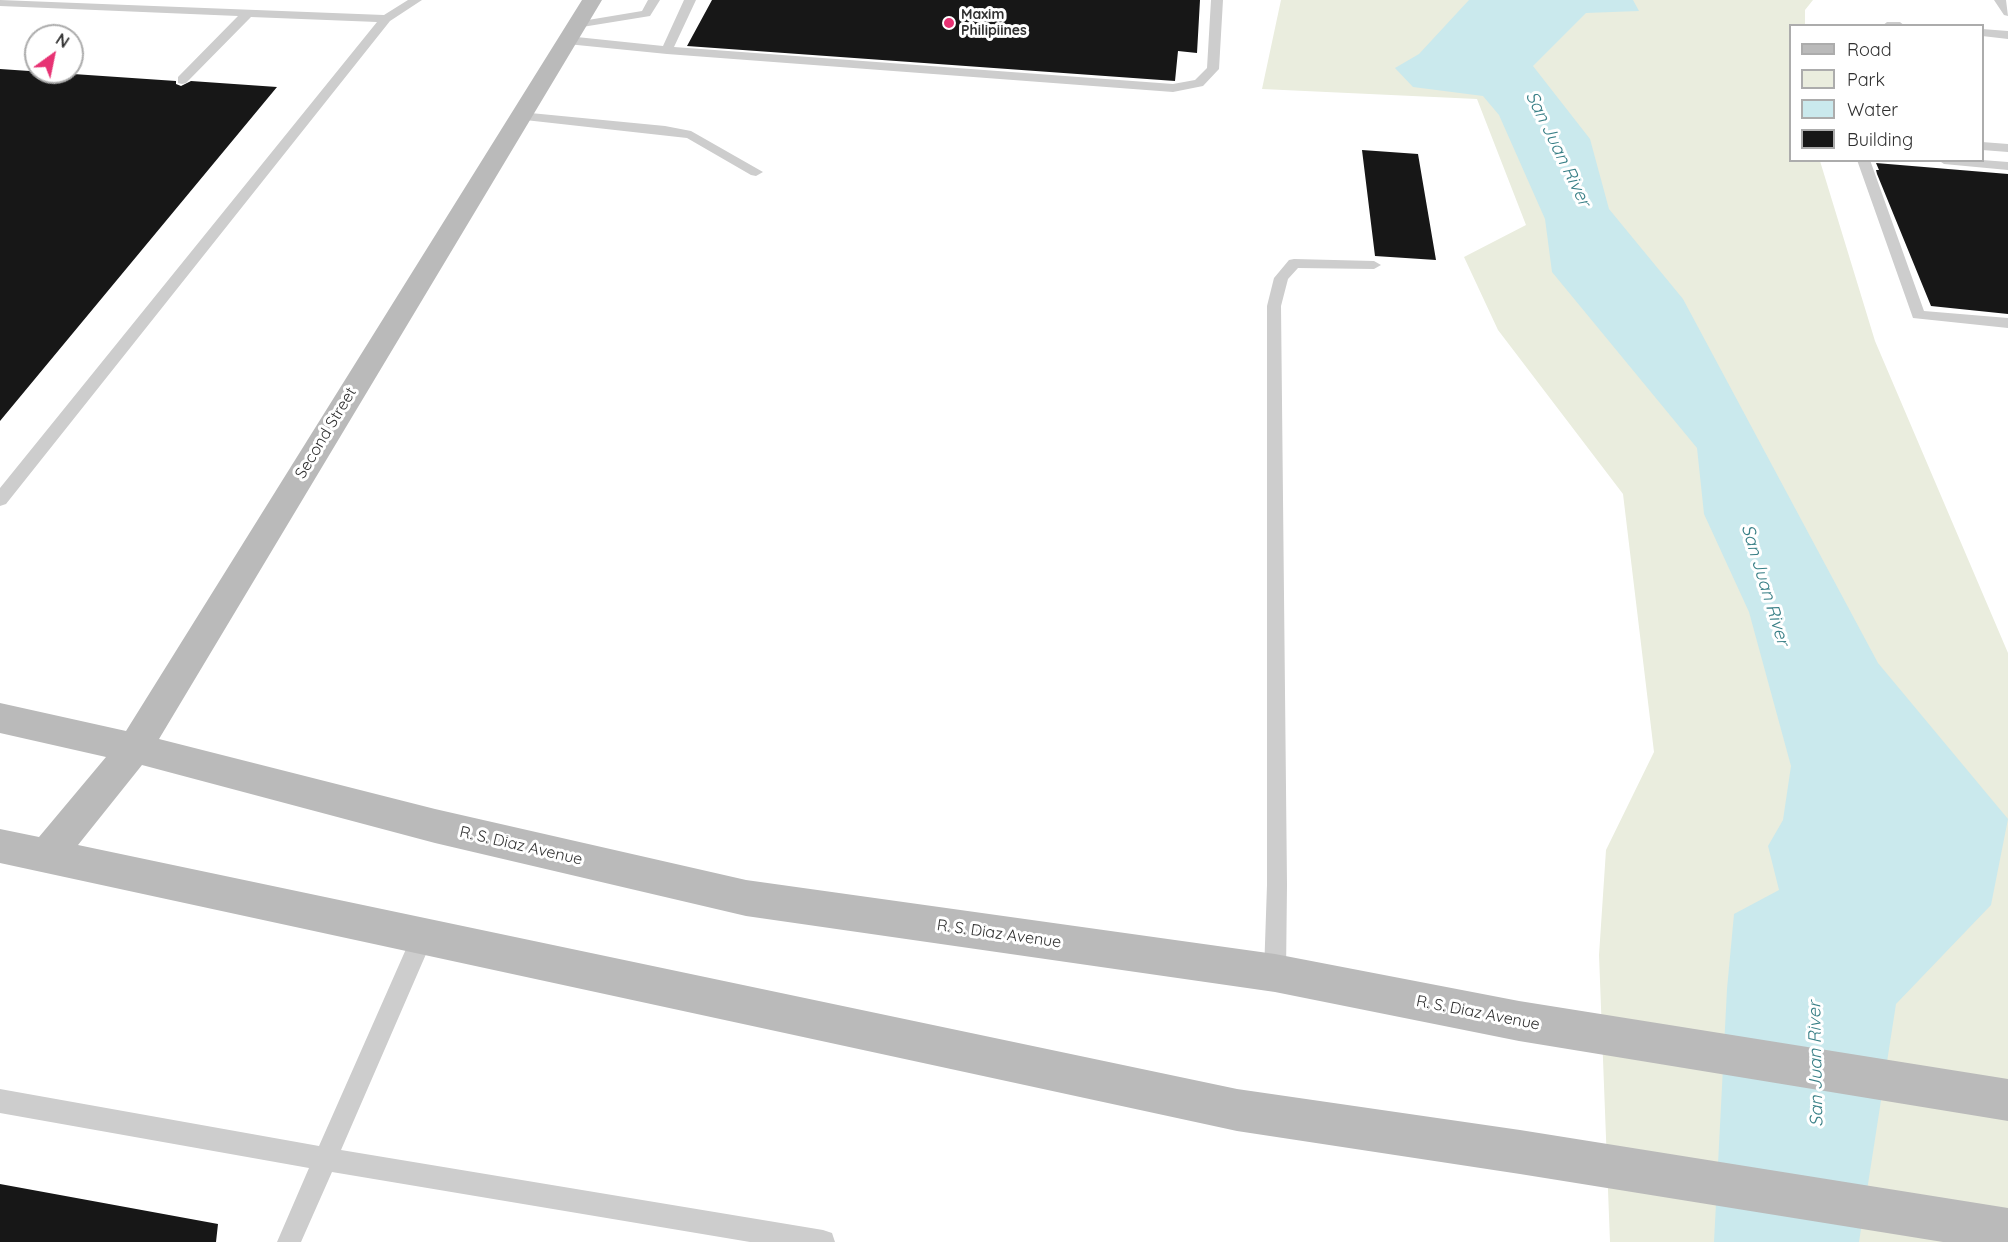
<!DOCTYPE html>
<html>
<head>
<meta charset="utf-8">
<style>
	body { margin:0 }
	#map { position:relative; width:2008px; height:1242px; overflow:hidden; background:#fff; font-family:Quicksand,sans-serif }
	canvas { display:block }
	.legend { position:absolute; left:1789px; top:24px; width:195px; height:138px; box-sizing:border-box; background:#fff; border:2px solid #acacac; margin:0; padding:8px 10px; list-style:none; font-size:18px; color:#303030 }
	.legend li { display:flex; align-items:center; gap:12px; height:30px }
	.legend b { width:30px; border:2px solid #acacac }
	.north { position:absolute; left:24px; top:24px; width:60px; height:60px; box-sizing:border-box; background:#fff; border:2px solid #acacac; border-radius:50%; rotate:33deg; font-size:16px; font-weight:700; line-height:24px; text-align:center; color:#303030 }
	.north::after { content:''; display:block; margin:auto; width:21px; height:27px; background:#e73273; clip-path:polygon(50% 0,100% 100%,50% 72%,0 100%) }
</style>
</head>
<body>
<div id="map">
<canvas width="2008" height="1242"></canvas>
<ul class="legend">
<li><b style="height:8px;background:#bababa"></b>Road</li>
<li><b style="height:16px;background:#eaedde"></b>Park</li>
<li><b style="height:16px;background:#cae9ed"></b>Water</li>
<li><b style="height:16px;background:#171717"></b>Building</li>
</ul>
<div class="north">N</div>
</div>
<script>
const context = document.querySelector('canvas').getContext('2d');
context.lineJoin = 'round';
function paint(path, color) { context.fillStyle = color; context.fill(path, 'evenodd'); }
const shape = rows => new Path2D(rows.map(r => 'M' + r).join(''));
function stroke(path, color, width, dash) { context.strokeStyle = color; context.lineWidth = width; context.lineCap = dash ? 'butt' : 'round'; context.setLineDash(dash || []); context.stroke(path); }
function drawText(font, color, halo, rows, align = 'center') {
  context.font = font + ' Quicksand,sans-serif'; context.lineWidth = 6; context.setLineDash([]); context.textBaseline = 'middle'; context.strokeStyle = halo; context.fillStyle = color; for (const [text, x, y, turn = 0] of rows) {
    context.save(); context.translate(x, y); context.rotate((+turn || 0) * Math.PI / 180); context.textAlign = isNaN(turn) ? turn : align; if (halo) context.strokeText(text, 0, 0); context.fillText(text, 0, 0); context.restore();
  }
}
paint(shape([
	[1281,0,1813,0,1805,10,1805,25,1790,26,1790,160,1820,161,1875,341,2008,653,2008,1242,1610,1242,1599,955,1606,850,1654,752,1623,494,1498,330,1464,257,1526,225,1477,99,1262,89]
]), '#eaedde');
paint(shape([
	[1469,0,1633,0,1639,11,1586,13,1533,66,1590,139,1609,209,1683,299,1878,663,2008,819,1991,905,1896,1004,1859,1242,1714,1242,1727,989,1734,914,1779,890,1768,846,1783,820,1791,766,1749,612,1704,514,1697,448,1552,272,1545,219,1499,115,1483,96,1413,87,1395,68,1419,54]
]), '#cae9ed');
paint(shape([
	[712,0,1200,0,1197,53,1178,51,1175,81,687,46],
	[0,69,176,81,176,84,181,86,191,81,277,87,0,421],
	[1362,150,1418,154,1436,260,1375,256],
	[1876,163,2008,174,2008,314,1931,306,1877,174,1876,170,1879,170],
	[0,1184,218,1224,216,1242,0,1242]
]), '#171717');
paint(shape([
	[0,0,384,15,408,0,422,0,390,21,6,504,0,506,0,488,377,22,251,17,186,83,182,84,178,83,178,77,238,16,0,6,0,0],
	[648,0,660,0,650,16,576,28,570,25,576,22,642,11,648,0],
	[684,0,696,0,674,47,1173,84,1195,80,1207,68,1211,0,1223,0,1219,69,1203,86,1173,92,667,54,567,44,561,40,567,36,663,46,684,0],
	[1994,0,2006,0,2008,16,2004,15,1994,0],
	[1887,22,1900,22,1905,26,1882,26,1887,22],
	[1982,29,2008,31,2008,39,1982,36,1982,29],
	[520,112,665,126,691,131,763,172,756,176,751,175,687,138,516,119,514,116,516,113,520,112],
	[1982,142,2008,144,2008,152,1982,150,1982,142],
	[1857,160,1870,160,1924,311,2008,318,2008,328,1913,318,1857,160],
	[1938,160,1982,160,2008,162,2008,170,1944,164,1938,160],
	[1294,259,1374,261,1381,265,1374,269,1298,268,1288,279,1281,306,1287,885,1286,973,1283,980,1275,983,1267,980,1264,973,1267,885,1267,306,1274,278,1289,260,1294,259],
	[422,928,430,931,433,938,341,1150,823,1230,832,1233,835,1242,750,1242,332,1172,301,1242,277,1242,309,1168,0,1113,0,1089,319,1146,414,931,422,928]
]), '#cdcdcd');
paint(shape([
	[582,0,602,0,159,739,435,809,746,880,1275,954,1519,1001,2008,1079,2008,1121,1519,1041,1275,992,746,916,435,843,142,765,78,845,1237,1089,1520,1130,2008,1208,2008,1242,1943,1242,1520,1174,1237,1131,0,863,0,829,39,837,106,757,0,733,0,703,126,731,582,0]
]), '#bababa');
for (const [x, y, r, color] of [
	[949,23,6,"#e73273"]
]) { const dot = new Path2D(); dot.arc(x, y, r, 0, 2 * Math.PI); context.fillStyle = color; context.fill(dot); stroke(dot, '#fff', 2); }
drawText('bold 14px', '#303030', '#fff', [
	["Maxim",961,15],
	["Philipiines",961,31]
], 'left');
drawText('16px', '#303030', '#fff', [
	["Second Street",326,433,-59],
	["R. S. Diaz Avenue",521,846,13],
	["R. S. Diaz Avenue",999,934,8],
	["R. S. Diaz Avenue",1478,1013,11]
]);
drawText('italic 18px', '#387f86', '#fff', [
	["San Juan River",1558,149,64],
	["San Juan River",1765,585,73],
	["San Juan River",1816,1064,-91]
]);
</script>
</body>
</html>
